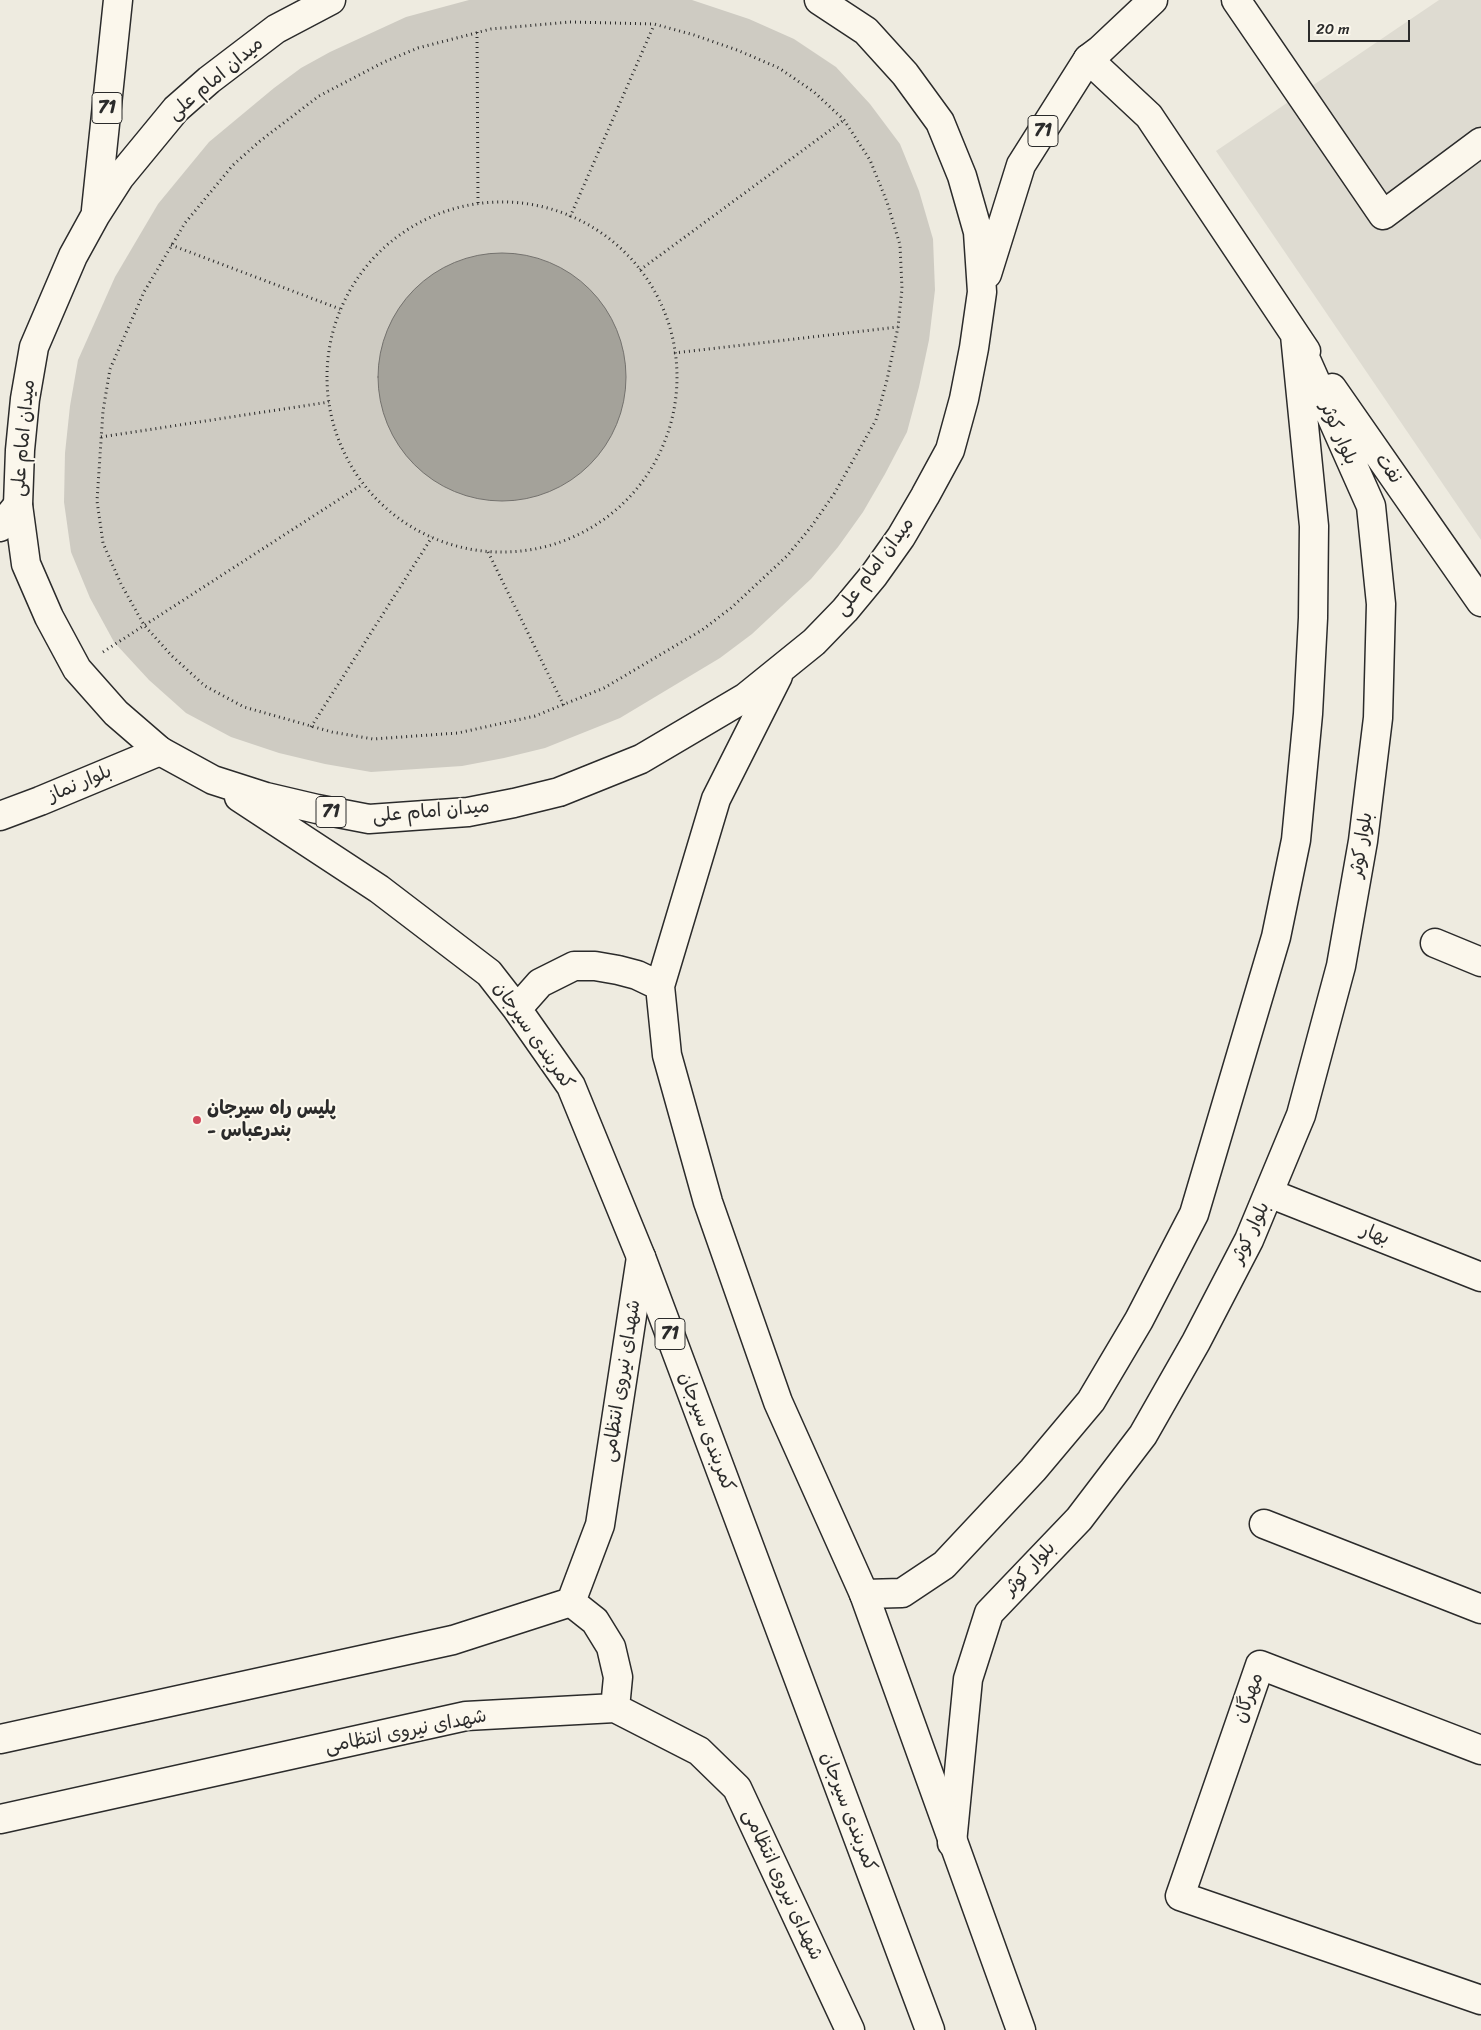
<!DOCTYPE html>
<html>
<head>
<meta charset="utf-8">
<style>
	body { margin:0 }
	#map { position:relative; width:1481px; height:2030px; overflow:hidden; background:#eeebe0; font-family:Sriracha,sans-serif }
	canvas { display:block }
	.scale { position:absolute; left:1308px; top:20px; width:102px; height:22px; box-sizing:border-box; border:2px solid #2b2b2b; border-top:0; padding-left:6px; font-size:15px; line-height:18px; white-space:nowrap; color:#2b2b2b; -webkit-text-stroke:4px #fbf7ec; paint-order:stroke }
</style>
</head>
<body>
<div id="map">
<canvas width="1481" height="2030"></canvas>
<div class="scale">20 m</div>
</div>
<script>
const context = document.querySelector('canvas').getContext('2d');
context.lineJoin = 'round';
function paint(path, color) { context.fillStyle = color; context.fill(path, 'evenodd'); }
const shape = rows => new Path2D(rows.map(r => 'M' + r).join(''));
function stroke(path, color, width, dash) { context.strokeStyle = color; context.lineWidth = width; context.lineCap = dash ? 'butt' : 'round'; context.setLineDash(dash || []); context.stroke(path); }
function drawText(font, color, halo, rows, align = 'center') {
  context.font = font + ' Sriracha,"Playpen Sans Arabic",sans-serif'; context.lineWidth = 4; context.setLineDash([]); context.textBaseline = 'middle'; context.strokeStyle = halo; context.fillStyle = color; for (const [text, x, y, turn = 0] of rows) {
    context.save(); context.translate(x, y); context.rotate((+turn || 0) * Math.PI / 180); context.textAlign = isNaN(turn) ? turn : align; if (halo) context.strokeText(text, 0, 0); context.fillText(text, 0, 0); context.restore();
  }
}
paint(shape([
	[1439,0,1481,0,1481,540,1216,151]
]), '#dedbd1');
paint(shape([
	[469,0,692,0,749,19,794,39,836,67,870,104,900,144,919,191,933,239,935,290,929,340,919,387,907,432,885,474,863,512,838,547,811,579,752,634,720,658,620,718,545,748,504,758,462,766,371,772,325,764,279,753,231,737,186,713,149,680,114,642,90,598,71,552,64,502,65,453,70,406,78,360,115,277,158,204,209,142,274,88,301,68,330,52,406,17]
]), '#cecbc2');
const water = shape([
	'378 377a124 124 0 1 1 248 0a124 124 0 1 1-248 0Z'
]);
paint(water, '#a4a29a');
stroke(water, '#74726e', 1);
const minor = shape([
	[1236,0,1383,215,1481,142],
	[1088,59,1149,116,1306,351],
	[1332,388,1481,602],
	[1435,943,1481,962],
	[1269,1193,1481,1277],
	[1264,1524,1481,1609],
	[864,1594,902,1593,944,1565,1033,1470,1091,1401,1139,1320,1194,1214,1276,937,1296,840,1308,714,1313,618,1314,526,1295,335,1371,506,1381,604,1378,718,1363,841,1341,966,1301,1115,1249,1240,1196,1342,1143,1435,1079,1519,989,1613,968,1679,952,1843],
	[571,1602,595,1621,611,1647,618,1677,615,1708],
	[0,1739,453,1640,571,1602,600,1525,641,1257],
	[1481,1750,1260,1665,1180,1896,1481,2000],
	[0,1819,466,1716,615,1708,699,1751,737,1788,850,2030]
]);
const major = shape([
	[0,527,18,505],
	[0,816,40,801,160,751]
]);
const highway = shape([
	[331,0,276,29,209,80,176,109,120,177,95,216,73,256,34,347,25,399,20,450,18,505,26,564,49,617,77,669,116,713,160,751,213,780,266,797,317,809,369,819,468,812,514,803,559,792,641,759,746,697,814,642,845,610,874,575,901,537,925,496,950,450,964,399,974,348,982,292,978,232,962,176,940,122,905,74,866,31,819,0],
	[96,210,118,0],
	[987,274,1021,165,1088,59,1100,50,1153,0],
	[778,676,716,799,660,986,667,1055,708,1202,778,1402,864,1594,1021,2030],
	[239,797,379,889,489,973,517,1009,571,1086,641,1257,930,2030],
	[517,1009,540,983,574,966,595,966,618,970,637,975,660,986]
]);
stroke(minor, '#2b2b2b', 31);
stroke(major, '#2b2b2b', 31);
stroke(highway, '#2b2b2b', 31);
stroke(shape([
	[570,22,654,24,694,35,737,50,779,68,814,92,844,120,870,160,887,202,900,245,902,289,898,327,887,380,876,420,834,494,811,527,787,556,731,608,702,630,604,688,535,716,458,733,415,736,373,739,332,732,244,707,205,686,172,656,144,625,121,584,103,543,97,501,103,411,110,369,144,292,185,223,233,165,260,141,319,96,384,62,418,48,491,29,570,22],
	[477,32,478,203],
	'327 377a175 175 0 1 1 350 0a175 175 0 1 1-350 0Z',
	[570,217,654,25],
	[171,245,340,309],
	[640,270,844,120],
	[674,353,898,327],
	[101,437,329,402],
	[488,552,564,706],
	[103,652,363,484],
	[311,727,432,537]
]), '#2b2b2b', 3, [1, 4]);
stroke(minor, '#fbf7ec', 28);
stroke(major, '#fbf7ec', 28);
stroke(highway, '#fbf7ec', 28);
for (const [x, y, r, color] of [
	[197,1120,5,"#d1495b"]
]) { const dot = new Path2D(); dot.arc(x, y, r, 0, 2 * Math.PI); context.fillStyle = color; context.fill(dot); stroke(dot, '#fbf7ec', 2); }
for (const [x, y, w] of [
	[107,108,30],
	[1043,131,30],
	[331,812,30],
	[670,1334,30]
]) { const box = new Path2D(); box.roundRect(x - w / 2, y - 15.5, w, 31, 4); context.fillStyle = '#fbf7ec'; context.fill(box); stroke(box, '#2b2b2b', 1); }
drawText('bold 18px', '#2b2b2b', null, [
	["71",107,108],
	["71",1043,131],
	["71",331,812],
	["71",670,1334]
]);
drawText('19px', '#2b2b2b', '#fbf7ec', [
	["میدان امام علی",216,79,-40],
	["بلوار کوثر",1338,434,66],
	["میدان امام علی",24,438,-85],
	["نفت",1388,469,55],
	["میدان امام علی",875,567,-53],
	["بلوار نماز",80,784,-23],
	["میدان امام علی",431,812,-5],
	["بلوار کوثر",1362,845,-81],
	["کمربندی سیرجان",533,1036,55],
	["بلوار کوثر",1251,1233,-65],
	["بهار",1375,1235,21],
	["شهدای نیروی انتظامی",622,1381,-81],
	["کمربندی سیرجان",706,1432,69],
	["بلوار کوثر",1030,1569,-47],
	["مهرگان",1249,1698,-69],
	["شهدای نیروی انتظامی",406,1732,-11],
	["کمربندی سیرجان",848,1812,69],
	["شهدای نیروی انتظامی",782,1885,65]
]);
drawText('bold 19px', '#2b2b2b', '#fbf7ec', [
	["پلیس راه سیرجان",207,1109],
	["- بندرعباس",207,1131]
], 'left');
</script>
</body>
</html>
